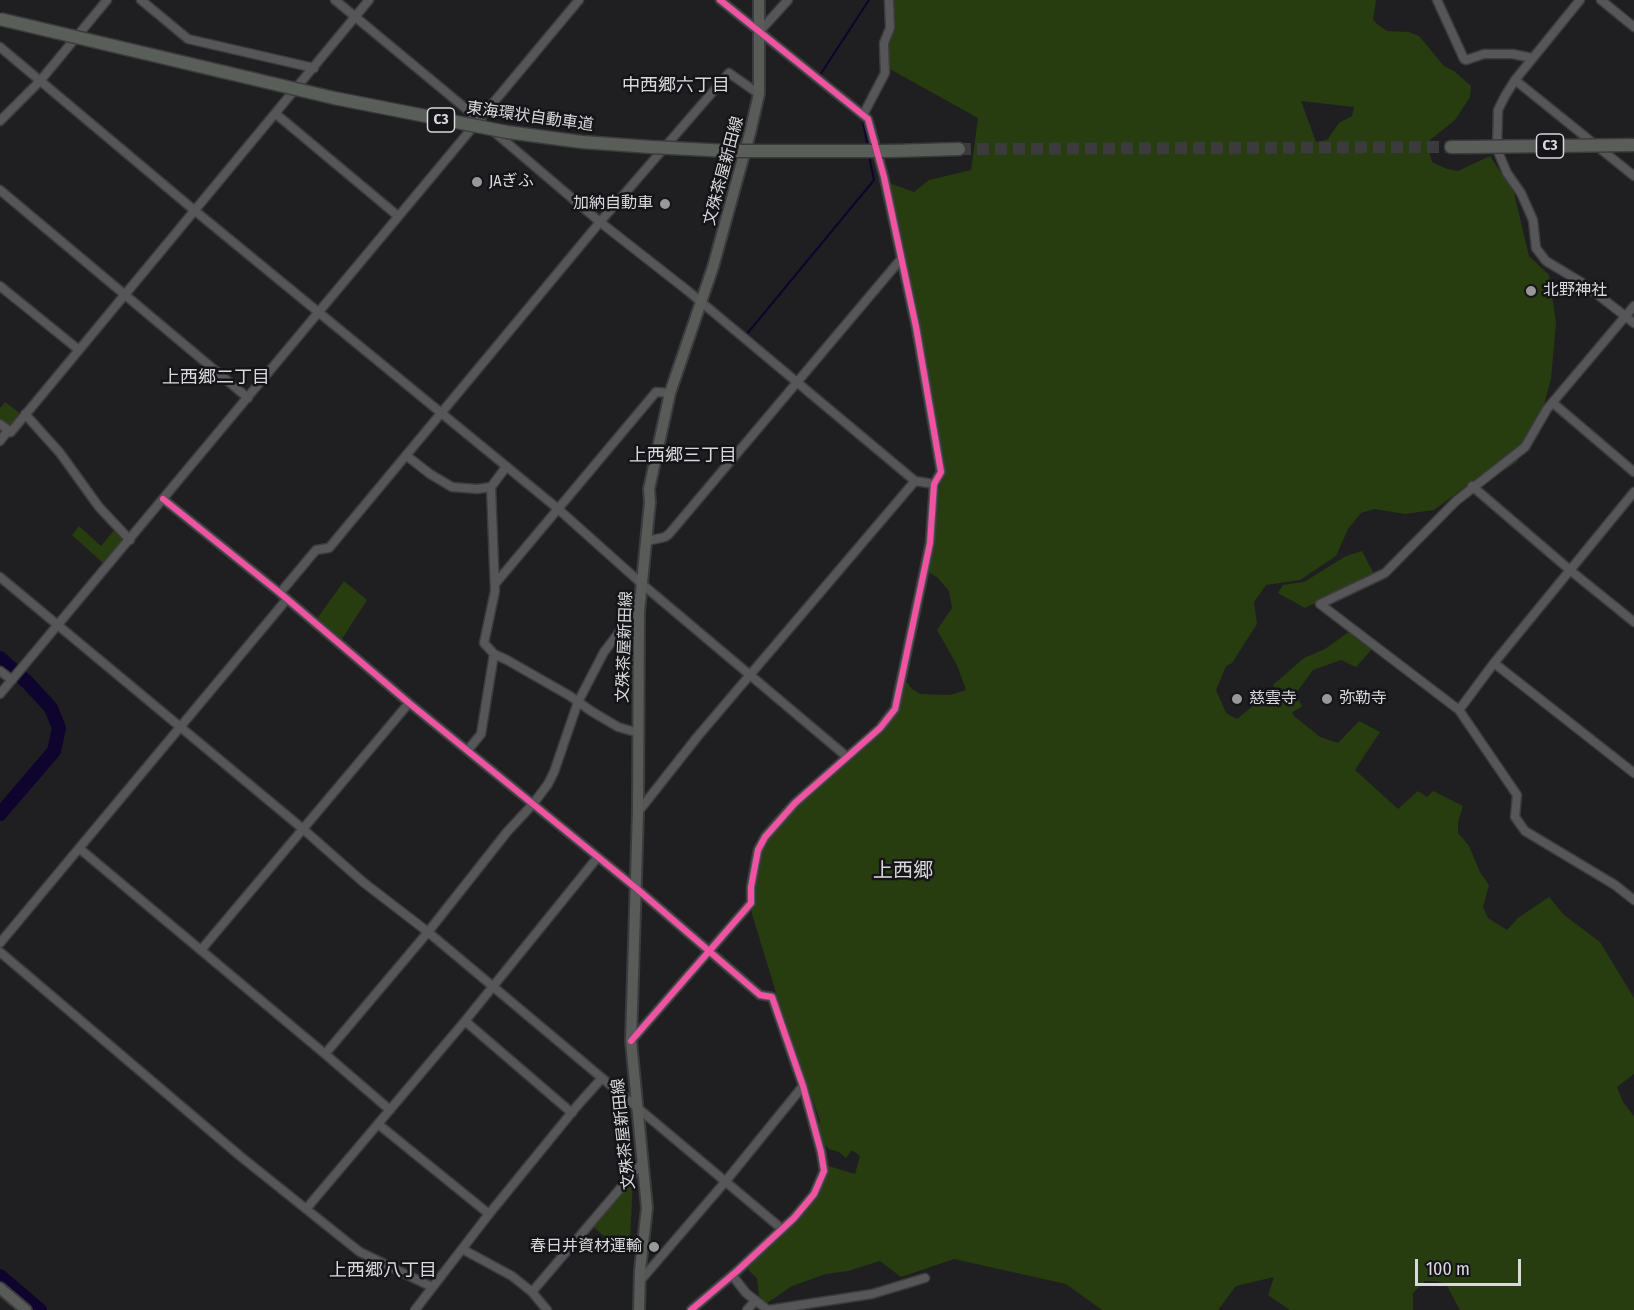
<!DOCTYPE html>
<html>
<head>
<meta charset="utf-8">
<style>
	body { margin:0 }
	#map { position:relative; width:1634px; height:1310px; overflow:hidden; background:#1f1f21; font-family:"Fira Sans Condensed",sans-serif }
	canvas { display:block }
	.scale { position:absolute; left:1415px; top:1259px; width:106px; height:27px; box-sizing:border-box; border:3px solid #d9d9db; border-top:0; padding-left:8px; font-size:18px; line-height:21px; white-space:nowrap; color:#d9d9db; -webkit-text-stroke:4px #151519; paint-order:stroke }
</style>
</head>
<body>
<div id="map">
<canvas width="1634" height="1310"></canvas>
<div class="scale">100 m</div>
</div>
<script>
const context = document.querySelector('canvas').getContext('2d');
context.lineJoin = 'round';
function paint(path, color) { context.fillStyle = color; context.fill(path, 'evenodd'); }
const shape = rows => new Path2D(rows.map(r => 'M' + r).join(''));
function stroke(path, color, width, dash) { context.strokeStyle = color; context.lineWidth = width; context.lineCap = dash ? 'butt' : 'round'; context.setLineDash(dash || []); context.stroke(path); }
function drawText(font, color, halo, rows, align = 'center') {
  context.font = font + ' "Fira Sans Condensed","Noto Sans JP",sans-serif'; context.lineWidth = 5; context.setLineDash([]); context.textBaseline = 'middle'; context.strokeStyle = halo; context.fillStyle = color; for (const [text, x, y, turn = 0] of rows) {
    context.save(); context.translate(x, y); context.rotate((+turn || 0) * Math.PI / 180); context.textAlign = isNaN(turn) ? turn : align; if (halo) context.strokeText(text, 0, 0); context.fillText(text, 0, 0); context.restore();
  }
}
paint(shape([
	[890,0,1376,0,1373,20,1377,24,1387,31,1409,32,1419,36,1444,66,1454,71,1471,86,1470,97,1455,120,1430,140,1429,151,1432,162,1447,169,1458,171,1490,156,1514,193,1529,256,1549,275,1556,323,1551,379,1544,404,1521,447,1518,461,1505,470,1492,467,1434,510,1405,514,1374,509,1361,513,1348,529,1336,556,1300,580,1266,585,1254,602,1257,624,1232,663,1226,666,1216,690,1226,713,1237,719,1274,689,1290,709,1273,685,1304,658,1325,649,1350,631,1373,648,1356,667,1341,660,1313,670,1296,693,1302,707,1292,712,1294,716,1320,737,1338,743,1359,721,1380,732,1355,770,1398,809,1418,791,1427,797,1433,791,1463,806,1458,822,1458,833,1469,846,1480,872,1489,885,1483,907,1488,918,1507,930,1518,918,1549,897,1564,915,1600,942,1634,998,1634,1074,1617,1087,1623,1102,1634,1116,1634,1310,1460,1310,1446,1284,1436,1281,1425,1281,1413,1293,1413,1310,1290,1310,1268,1295,1274,1277,1236,1286,1218,1310,1102,1310,1066,1284,954,1259,901,1277,880,1261,848,1271,826,1274,792,1286,767,1303,759,1296,757,1278,745,1267,813,1200,825,1165,855,1174,860,1156,852,1150,846,1158,839,1152,829,1149,819,1140,817,1129,820,1121,778,999,752,914,751,876,771,825,835,774,886,722,901,683,908,683,911,688,920,694,950,695,966,690,957,665,937,630,952,608,949,591,938,578,925,570,921,571,941,480,939,434,889,183,914,192,929,180,971,170,978,118,888,68],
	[1301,101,1354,107,1352,116,1339,123,1327,140,1316,142],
	[5,402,21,414,8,427,0,420,0,408],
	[79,526,101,546,116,528,126,538,103,563,72,535],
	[1362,551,1374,574,1305,608,1278,593,1283,585,1304,582,1346,556],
	[344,581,367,600,340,642,316,620],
	[633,1178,630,1241,626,1254,592,1226]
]), '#273d0f');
stroke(shape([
	[820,75,869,0],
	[862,117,868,147],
	[746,335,874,180,869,156]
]), '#0e042e', 2);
stroke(shape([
	[0,658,28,683,51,708,59,728,54,751,0,814],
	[0,1276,40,1310]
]), '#0e042e', 14);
stroke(shape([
	[959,149,1451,147]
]), '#3b3b3d', 12, [12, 6]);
const minor = shape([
	[141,0,188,39,314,68],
	[335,0,482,122],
	[1437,0,1464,59,1466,60,1484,54,1513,54,1532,58],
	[1580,0,1515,80,1505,96,1498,110,1497,149,1507,173,1521,193,1533,220,1536,248,1546,261,1584,284,1634,323],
	[1601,0,1634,27],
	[759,32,788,0],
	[0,47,194,210,557,508,642,584,846,756],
	[1515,80,1634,176],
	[276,114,398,216],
	[863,115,885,73,884,43,890,28,889,0],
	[0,121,40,81,107,0],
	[492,130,600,222,688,291,915,481,934,484],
	[0,190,248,398],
	[0,286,79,350],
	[1634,306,1547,409,1525,447,1456,501,1385,573,1320,604,1459,710,1517,795,1515,817,1525,831,1615,885,1634,900],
	[1553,403,1634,472],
	[25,414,60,453,99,507,130,540],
	[0,424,11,432],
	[0,441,6,433,11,432,79,350,369,0],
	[407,456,430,474,452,487,477,489,491,487],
	[506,467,491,487,495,591,484,643,494,654,507,660,570,696,591,711,618,727,639,733],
	[1472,486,1571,571,1634,622],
	[163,499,280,593,409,703,636,888,760,995,772,997,803,1086,821,1152,824,1171,814,1194,794,1218,737,1271,691,1310],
	[647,541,665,537,669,534,901,259],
	[0,577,303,829,363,882,428,932,782,1229],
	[495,584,656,392,670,393],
	[280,593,316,550,329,548,600,222,729,73,759,94],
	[1494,663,1634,773],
	[0,671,12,680],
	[0,694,579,0],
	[1459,710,1494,663,1634,492],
	[468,750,481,734,494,654],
	[638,812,698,736,915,481],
	[80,849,325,1054,390,1110],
	[0,943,287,599],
	[201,950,409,703],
	[0,952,240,1156,346,1241,360,1252,432,1287],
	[465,1021,572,1113],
	[631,1041,751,903,751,887,758,850,765,837,795,803,880,728,895,709,930,543,934,484,941,472,916,327,884,177,868,119,720,0],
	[325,1054,428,932,507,832,533,804,548,784,554,772,578,702,604,652,630,618,637,598],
	[378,1124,489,1214],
	[306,1209,465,1021,597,858],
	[462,1249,512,1276,532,1292,547,1310],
	[732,1275,746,1293,768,1310,872,1294,925,1278],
	[640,1281,725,1182,803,1086],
	[532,1292,641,1164],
	[415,1310,489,1214,577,1106,602,1078],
	[747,1310,755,1301]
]);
const major = shape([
	[0,1288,26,1310],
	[639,1310,640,1270,647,1208,631,1041,638,812,639,612,650,502,649,489,670,393,713,267,750,133,759,94,759,0]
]);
const highway = shape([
	[1451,147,1467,147],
	[891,151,959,149]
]);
stroke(minor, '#3b3b3d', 11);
stroke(major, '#3b3b3d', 14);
stroke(highway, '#3b3b3d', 15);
stroke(minor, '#565658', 8);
stroke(major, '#595b58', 10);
stroke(highway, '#5a5e58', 12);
const highwayBridge = shape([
	[0,19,334,98,507,132,582,142,651,147,728,151,891,151],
	[1467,147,1634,145]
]);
stroke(highwayBridge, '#3b3b3d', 15, []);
stroke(highwayBridge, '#5a5e58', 12);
stroke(shape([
	[163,499,280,593,409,703,636,888,760,995,772,997,803,1086,821,1152,824,1171,814,1194,794,1218,737,1271,691,1310],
	[631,1041,751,903,751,887,758,850,765,837,795,803,880,728,895,709,930,543,934,484,941,472,916,327,884,177,868,119,720,0]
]), '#f153a3', 6);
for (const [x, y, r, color] of [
	[477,182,6,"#98989a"],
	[665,204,6,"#98989a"],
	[1531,291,6,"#98989a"],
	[1237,699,6,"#98989a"],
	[1327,699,6,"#98989a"],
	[654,1247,6,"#98989a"]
]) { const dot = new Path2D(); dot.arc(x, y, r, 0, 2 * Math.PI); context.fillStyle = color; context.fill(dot); stroke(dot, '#151519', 2); }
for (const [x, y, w] of [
	[441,120,27],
	[1550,146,27]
]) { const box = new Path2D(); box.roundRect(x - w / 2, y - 12, w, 24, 4.5); context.fillStyle = '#151519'; context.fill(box); stroke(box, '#d9d9db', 1.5); }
drawText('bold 15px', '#d9d9db', null, [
	["C3",441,120],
	["C3",1550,146]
]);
drawText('16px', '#d9d9db', '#151519', [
	["東海環状自動車道",530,117,8],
	["文殊茶屋新田線",724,171,-75],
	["文殊茶屋新田線",625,647,-88],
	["文殊茶屋新田線",624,1134,-96]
]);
drawText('16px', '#d9d9db', '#151519', [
	["JAぎふ",489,182],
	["加納自動車",653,204,"right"],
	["北野神社",1543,291],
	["慈雲寺",1249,699],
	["弥勒寺",1339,699],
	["春日井資材運輸",642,1247,"right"]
], 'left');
drawText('18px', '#d9d9db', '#151519', [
	["中西郷六丁目",676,86],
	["上西郷二丁目",216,378],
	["上西郷三丁目",683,456],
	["上西郷八丁目",383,1271]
]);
drawText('20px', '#d9d9db', '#151519', [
	["上西郷",903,871]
]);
</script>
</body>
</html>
